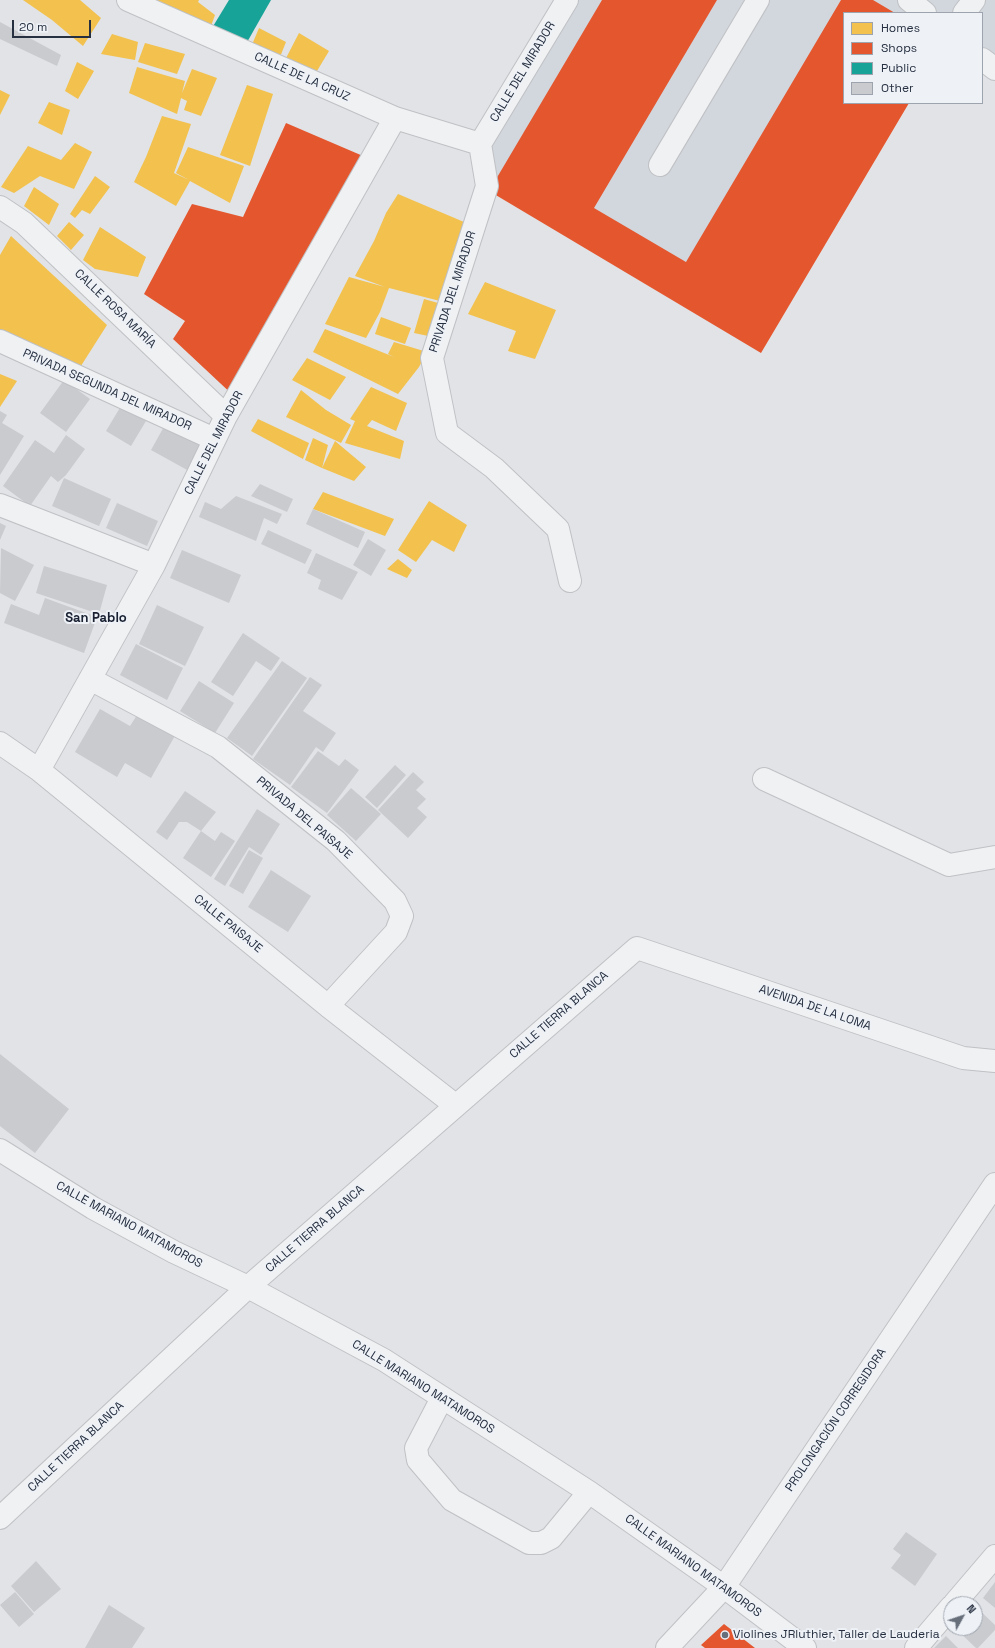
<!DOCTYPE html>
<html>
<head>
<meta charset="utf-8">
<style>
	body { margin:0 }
	#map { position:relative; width:995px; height:1648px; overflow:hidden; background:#e1e3e6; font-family:"Space Grotesk",sans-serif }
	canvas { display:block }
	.legend { position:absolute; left:843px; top:12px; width:140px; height:92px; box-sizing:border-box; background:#eef1f6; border:1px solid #9ea4ae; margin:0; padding:5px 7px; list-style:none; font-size:12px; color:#263041 }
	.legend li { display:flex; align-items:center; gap:8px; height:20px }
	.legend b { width:20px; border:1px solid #9ea4ae }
	.north { position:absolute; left:943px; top:1596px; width:40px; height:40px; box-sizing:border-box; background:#eef1f6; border:1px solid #9ea4ae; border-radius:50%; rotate:50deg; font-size:11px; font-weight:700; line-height:16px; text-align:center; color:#263041 }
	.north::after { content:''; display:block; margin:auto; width:14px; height:18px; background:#676f7b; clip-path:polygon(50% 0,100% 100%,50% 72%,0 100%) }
	.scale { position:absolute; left:12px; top:20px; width:79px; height:18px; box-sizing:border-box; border:2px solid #263041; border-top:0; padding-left:5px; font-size:12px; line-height:14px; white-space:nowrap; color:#263041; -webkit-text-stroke:3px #eef1f6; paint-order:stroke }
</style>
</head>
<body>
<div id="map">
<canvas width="995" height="1648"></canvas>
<ul class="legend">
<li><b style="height:11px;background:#f2c14e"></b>Homes</li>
<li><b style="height:11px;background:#e4572e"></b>Shops</li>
<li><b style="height:11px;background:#17a398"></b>Public</li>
<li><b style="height:11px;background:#c9cbce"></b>Other</li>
</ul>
<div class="north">N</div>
<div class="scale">20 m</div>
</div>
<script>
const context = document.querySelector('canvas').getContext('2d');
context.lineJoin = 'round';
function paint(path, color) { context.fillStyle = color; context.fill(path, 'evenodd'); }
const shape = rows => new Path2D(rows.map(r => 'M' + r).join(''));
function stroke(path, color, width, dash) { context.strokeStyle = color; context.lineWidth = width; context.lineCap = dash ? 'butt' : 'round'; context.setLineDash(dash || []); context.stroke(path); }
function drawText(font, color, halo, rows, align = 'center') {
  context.font = font + ' "Space Grotesk",sans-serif'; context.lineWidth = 4; context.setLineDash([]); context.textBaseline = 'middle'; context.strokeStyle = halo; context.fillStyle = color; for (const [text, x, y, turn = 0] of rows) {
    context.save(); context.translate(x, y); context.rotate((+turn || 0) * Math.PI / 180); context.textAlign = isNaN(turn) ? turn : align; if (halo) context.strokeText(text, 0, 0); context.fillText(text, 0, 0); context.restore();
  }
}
paint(shape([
	[567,0,995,0,995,69,982,59,982,13,844,13,844,103,755,280,761,353,587,222,487,186,480,144]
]), '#d2d6dd');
paint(shape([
	[23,0,80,0,101,18,83,46,52,20],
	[152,0,199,0,198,2,215,15,211,26,175,8],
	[259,28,286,42,280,57,251,47],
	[299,33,329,51,314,76,285,60],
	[112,34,138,42,135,60,101,54],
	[145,43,185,54,177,74,138,62],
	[77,62,94,71,78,99,65,91],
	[137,67,185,81,182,93,192,69,217,78,201,116,184,110,187,101,181,98,177,114,129,93],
	[247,85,273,94,250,166,220,155],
	[0,90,10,95,0,115],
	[49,102,70,110,62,135,38,123],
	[162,116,191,124,174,173,189,180,176,173,188,147,244,166,230,203,190,181,176,206,134,182,146,157],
	[75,143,92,152,74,189,40,176,14,193,1,187,28,146,61,160],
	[95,176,110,187,90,214,82,210,75,218,70,214],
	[34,187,59,204,49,225,24,206],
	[398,194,464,222,440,301,389,288,380,312,366,338,325,324,349,277,385,287,355,276,374,241,386,213],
	[69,222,84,235,71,250,57,236],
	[100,227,146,257,138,277,95,269,83,260],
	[11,236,107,325,79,369,0,333,0,255],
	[485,282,556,310,535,359,508,351,516,331,468,314],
	[424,299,445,305,433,337,414,333],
	[381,317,411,328,405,344,375,334],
	[325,329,394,357,388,354,394,342,427,352,419,367,398,394,313,352],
	[307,358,346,377,330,400,292,380],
	[0,374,17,381,0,407],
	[371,387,407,403,396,431,372,420,367,426,404,441,400,459,345,443,355,421,350,419],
	[301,390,326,410,351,425,341,443,286,417],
	[258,419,309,443,303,459,251,431],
	[313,438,328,445,322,468,305,460],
	[335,441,366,467,354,481,322,468],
	[323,492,394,519,385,536,313,509],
	[429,501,467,525,454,552,432,540,416,562,398,550],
	[398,559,412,570,407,578,387,569]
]), '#f2c14e');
paint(shape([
	[602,0,717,0,594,208,686,262,841,0,873,0,895,13,844,13,844,103,909,103,761,353,489,191],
	[286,123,377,162,236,398,173,339,185,321,144,294,192,204,243,217],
	[724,1624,755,1648,705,1648,701,1645]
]), '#e4572e');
paint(shape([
	[229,0,271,0,246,44,212,28]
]), '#17a398');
paint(shape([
	[0,22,61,55,57,66,0,39],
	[64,380,90,399,66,432,40,413],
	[121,406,146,421,131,446,106,431],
	[0,411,7,415,2,423,24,436,0,475],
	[166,423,204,444,189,471,151,450],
	[66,435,85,449,66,475,58,482,51,476,30,506,3,486,35,440,54,453],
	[64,478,111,499,99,526,52,506],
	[260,484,293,499,287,512,251,496],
	[236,496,282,514,277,524,264,518,256,541,199,517,205,502,221,509],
	[117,503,158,521,147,546,106,528],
	[313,509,365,532,358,548,306,524],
	[0,523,6,526,0,540],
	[268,530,312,550,305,564,261,544],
	[368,539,386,550,371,576,353,565],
	[1,548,34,565,15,601,0,593],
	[182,550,241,575,229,603,170,578],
	[316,553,358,572,342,600,318,589,321,580,307,573],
	[44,566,107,585,99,614,36,593],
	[45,598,97,617,84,653,4,623,11,604,39,615],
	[157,605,204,627,185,666,139,644],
	[243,633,280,658,271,671,256,661,233,696,211,682],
	[136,644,183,668,167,700,120,675],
	[282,661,307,678,252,756,227,738],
	[310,677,322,685,303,711,336,733,323,752,316,747,290,785,253,759],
	[199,681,234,703,215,733,180,711],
	[100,709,130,726,139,712,176,734,151,778,125,763,117,777,75,752],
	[318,751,339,766,345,759,359,770,327,813,291,787],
	[395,765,406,775,377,808,365,797],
	[413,772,424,782,416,790,426,799,417,808,427,817,408,838,378,810],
	[351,788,381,814,356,841,327,815],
	[185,791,216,812,201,831,187,822,179,822,167,840,156,832],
	[257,809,280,824,261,855,249,847,225,886,214,879],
	[201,831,215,841,221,832,235,841,211,877,183,858],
	[249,850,263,858,243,894,229,886],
	[271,870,311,896,288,932,248,907],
	[0,1054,69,1109,35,1153,0,1126],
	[906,1532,937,1554,915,1586,891,1568,901,1555,893,1549],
	[36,1561,61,1589,34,1612,11,1586],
	[995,1582,995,1608,983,1598],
	[15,1592,34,1614,19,1627,0,1605],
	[109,1605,145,1628,132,1648,85,1648],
	[975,1606,995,1625,995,1630,978,1648,976,1648,955,1628,975,1628],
	[946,1636,958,1648,934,1648]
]), '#c9cbce');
const minor = shape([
	[128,0,395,118,480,144],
	[909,0,925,13],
	[964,13,974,0],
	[982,59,995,69],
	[480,144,487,186,432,358,447,433,494,468,558,529,570,581],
	[480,144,567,0],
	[660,165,758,0],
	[0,207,24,223,226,416],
	[0,341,214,439],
	[0,505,154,565],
	[90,679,218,747,336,841,395,901,402,916,396,932,328,1006],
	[0,743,39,770,328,1006,455,1105],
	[39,770,154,565,226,416,395,118],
	[764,779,949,865,995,857],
	[0,1150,93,1208,174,1252,248,1287,384,1360,589,1492,724,1587,805,1648],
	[442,1398,416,1448,418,1460,452,1500,529,1543,541,1543,551,1538,589,1492],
	[0,1518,248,1287,637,948,963,1058,995,1061],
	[954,1604,995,1556],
	[667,1648,724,1587,995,1184],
	[916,1648,951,1607]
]);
stroke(minor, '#bfc1c4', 24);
stroke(minor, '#f0f1f3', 22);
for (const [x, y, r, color] of [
	[725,1635,4,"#676f7b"]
]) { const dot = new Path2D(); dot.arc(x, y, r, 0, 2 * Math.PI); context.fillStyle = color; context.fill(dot); stroke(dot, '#eef1f6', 1.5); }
drawText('12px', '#263041', '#eef1f6', [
	["CALLE DEL MIRADOR",523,72,-59],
	["CALLE DE LA CRUZ",302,77,24],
	["PRIVADA DEL MIRADOR",453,292,-72],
	["CALLE ROSA MARÍA",115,309,44],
	["PRIVADA SEGUNDA DEL MIRADOR",107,390,24],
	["CALLE DEL MIRADOR",214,443,-63],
	["PRIVADA DEL PAISAJE",304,818,40],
	["CALLE PAISAJE",228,924,39],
	["AVENIDA DE LA LOMA",815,1008,19],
	["CALLE TIERRA BLANCA",559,1015,-41],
	["CALLE MARIANO MATAMOROS",129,1225,29],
	["CALLE TIERRA BLANCA",315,1229,-41],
	["CALLE MARIANO MATAMOROS",423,1387,32],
	["PROLONGACIÓN CORREGIDORA",836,1420,-56],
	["CALLE TIERRA BLANCA",76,1447,-43],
	["CALLE MARIANO MATAMOROS",693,1566,36]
]);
drawText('12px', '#263041', '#eef1f6', [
	["Violines JRluthier, Taller de Lauderia",733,1635]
], 'left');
drawText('bold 13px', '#192132', '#eef1f6', [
	["San Pablo",96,618]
]);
</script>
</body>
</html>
